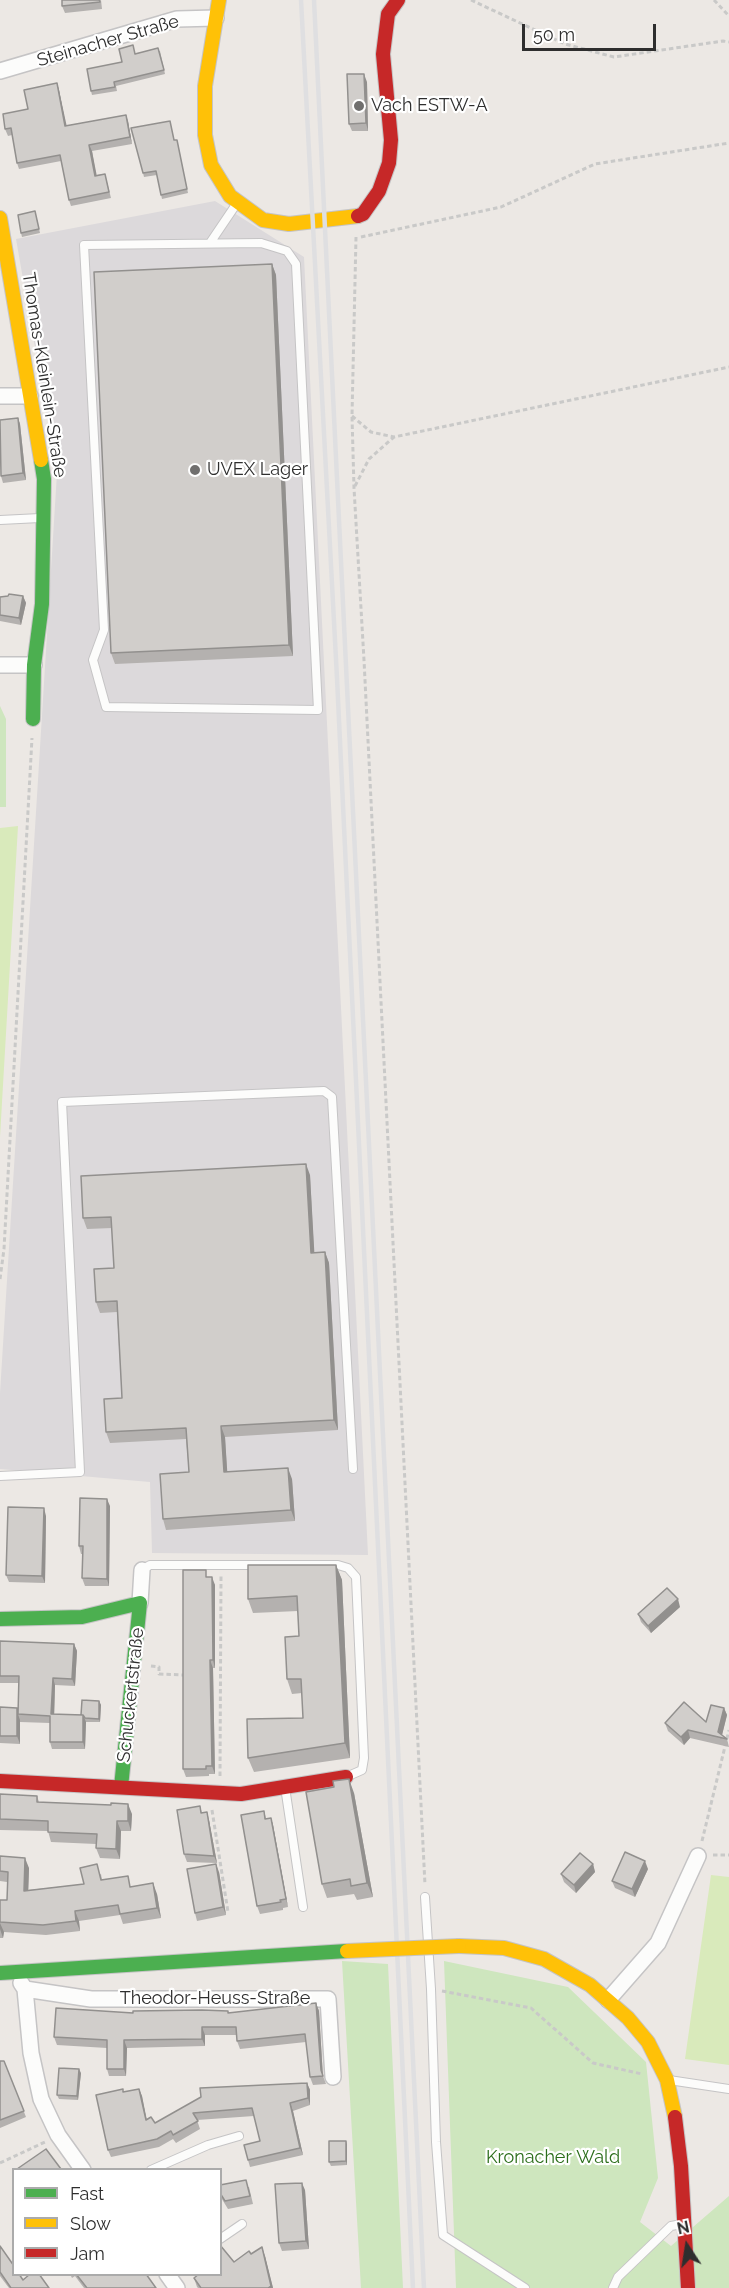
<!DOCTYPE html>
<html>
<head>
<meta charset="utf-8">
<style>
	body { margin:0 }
	#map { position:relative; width:729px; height:2288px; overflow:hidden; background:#ece8e4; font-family:Raleway,sans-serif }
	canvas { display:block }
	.legend { position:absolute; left:12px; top:2168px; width:210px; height:108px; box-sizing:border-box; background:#fff; border:2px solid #ababab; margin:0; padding:8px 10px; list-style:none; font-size:18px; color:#2e2e2e }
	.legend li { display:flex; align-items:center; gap:12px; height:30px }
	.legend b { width:30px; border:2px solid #ababab }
	.north { position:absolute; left:657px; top:2216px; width:60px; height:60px; -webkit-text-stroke:4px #fff; paint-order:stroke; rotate:348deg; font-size:16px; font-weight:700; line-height:24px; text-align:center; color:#2e2e2e }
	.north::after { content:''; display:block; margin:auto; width:21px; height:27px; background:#2e2e2e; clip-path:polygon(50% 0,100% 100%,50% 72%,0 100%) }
	.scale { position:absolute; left:522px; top:24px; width:134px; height:27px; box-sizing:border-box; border:3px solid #2e2e2e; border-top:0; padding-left:8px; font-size:18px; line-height:21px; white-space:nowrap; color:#2e2e2e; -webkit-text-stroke:4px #fff; paint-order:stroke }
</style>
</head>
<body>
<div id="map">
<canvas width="729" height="2288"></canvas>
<ul class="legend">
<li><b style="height:8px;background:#4caf50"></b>Fast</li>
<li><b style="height:8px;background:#ffc107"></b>Slow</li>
<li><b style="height:8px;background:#c62828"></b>Jam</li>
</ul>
<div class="north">N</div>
<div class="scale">50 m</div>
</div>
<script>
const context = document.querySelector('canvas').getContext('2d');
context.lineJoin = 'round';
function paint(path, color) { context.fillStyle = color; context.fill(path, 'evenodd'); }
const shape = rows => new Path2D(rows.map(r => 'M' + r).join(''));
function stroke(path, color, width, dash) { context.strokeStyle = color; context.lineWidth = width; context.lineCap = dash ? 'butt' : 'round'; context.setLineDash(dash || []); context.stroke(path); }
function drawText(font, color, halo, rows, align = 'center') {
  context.font = font + ' Raleway,sans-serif'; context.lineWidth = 4.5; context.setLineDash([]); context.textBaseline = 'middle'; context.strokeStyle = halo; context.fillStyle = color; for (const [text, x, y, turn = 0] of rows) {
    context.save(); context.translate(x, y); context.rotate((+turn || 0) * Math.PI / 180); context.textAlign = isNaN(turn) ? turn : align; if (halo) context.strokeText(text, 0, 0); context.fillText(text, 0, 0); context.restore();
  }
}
paint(shape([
	[215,201,304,257,368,1555,152,1553,150,1482,0,1469,0,1393,57,473,16,239]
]), '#dcd9db');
paint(shape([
	[0,706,6,719,6,807,0,807],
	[342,1961,388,1964,403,2288,361,2288],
	[444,1961,568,1987,646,2062,658,2178,640,2222,671,2246,729,2196,729,2288,456,2288]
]), '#cee6be');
paint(shape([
	[18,826,0,1137,0,828],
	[711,1875,729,1877,729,2065,685,2059]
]), '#d9eabb');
const lane = shape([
	[210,243,237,203],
	[261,243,287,251,296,264,318,710,106,707,93,660,104,630,84,245,261,243],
	[0,520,40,518],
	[0,1476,80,1472,62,1102,324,1091,332,1097,353,1469],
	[142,1570,150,1565,338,1565,348,1568,356,1577,364,1758,362,1770,346,1777],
	[285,1787,303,1907],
	[425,1897,431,1989,436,2142,443,2235,525,2288],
	[669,2080,729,2089],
	[151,2170,208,2145,239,2136],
	[220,2239,242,2224],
	[613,2288,618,2277,671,2226,682,2224]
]);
const street = shape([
	[0,71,177,19,216,18],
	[0,396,30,396],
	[0,665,34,665],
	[140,1603,142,1570],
	[21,1983,25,1989,31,2053,41,2099,58,2135,83,2170],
	[25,1989,91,1999,328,1999,333,2077],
	[608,2000,658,1943,698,1856],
	[167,2274,177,2288]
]);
const fast = shape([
	[33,719,34,665,42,604,44,479,41,460],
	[0,1619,82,1617,140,1603,121,1787],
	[0,1973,347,1951]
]);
const slow = shape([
	[219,0,205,86,205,135,211,165,230,196,263,220,289,224,358,216],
	[0,218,41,460],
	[459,1946,504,1948,544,1959,590,1985,628,2018,648,2042,667,2080,675,2117]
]);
const jam = shape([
	[358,216,363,214,379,191,389,163,391,140,383,54,388,14,398,0],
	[0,1781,241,1794,346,1777],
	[675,2117,681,2166,688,2288]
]);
stroke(lane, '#c5c4c5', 10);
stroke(street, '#c5c4c5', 18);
stroke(fast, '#c5c4c5', 16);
stroke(slow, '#c5c4c5', 16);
stroke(jam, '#c5c4c5', 16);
stroke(shape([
	[471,0,565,44,614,57,723,41,729,42],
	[714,0,729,16],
	[356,237,352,416,354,488,364,660,425,1885],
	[361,237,501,207,595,164,729,143],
	[352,416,371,432,394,437,729,367],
	[355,486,369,459,394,437],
	[0,1279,4,1249,32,738],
	[151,1666,159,1667,159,1674,184,1675],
	[220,1776,221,1575],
	[212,1810,228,1912],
	[702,1841,729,1730],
	[713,1855,729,1855],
	[442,1991,531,2008,593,2063,642,2074],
	[0,2163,45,2142]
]), '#c9c9c8', 3, [4.5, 3]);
stroke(lane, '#fcfcfb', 8);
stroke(street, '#fcfcfb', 15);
stroke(fast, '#4caf50', 14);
stroke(slow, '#ffc107', 14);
stroke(jam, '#c62828', 14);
stroke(shape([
	[301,0,337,678,413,2288],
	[314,0,424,2288]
]), '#dfdfe1', 4.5);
const slowBridge = shape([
	[347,1951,459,1946]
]);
stroke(slowBridge, '#c5c4c5', 16, []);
stroke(slowBridge, '#ffc107', 14);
paint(shape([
	[101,0,102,9,65,13,62,6],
	[160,51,165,74,116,86,117,91,92,95,91,91,122,62,136,53],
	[367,82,368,131,352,131,349,124],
	[57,83,59,90,66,126,128,121,132,144,92,151,96,175,105,174,111,198,71,206,69,200,61,161,19,169,17,163,12,135,8,136,5,129],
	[170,121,174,140,178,144,188,193,162,199,157,175,144,177,143,173],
	[35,211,40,233,22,237,21,233],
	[272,264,276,275,293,656,115,664,111,653],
	[18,418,20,424,26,480,3,483,1,476],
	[23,596,26,603,21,625,0,621,0,597],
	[310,1175,314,1253,325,1252,329,1263,338,1430,225,1437,227,1472,292,1479,295,1521,166,1530,163,1519,189,1472,186,1439,110,1443,106,1432,122,1398,117,1312,100,1313,96,1302,114,1268,112,1228,87,1229,83,1218],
	[110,1506,109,1586,85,1586,82,1578,82,1554,81,1554,79,1546],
	[46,1516,45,1583,9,1582,6,1575],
	[336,1565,342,1580,350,1758,254,1772,248,1758,303,1718,302,1693,292,1694,287,1679,299,1636,298,1611,253,1613,248,1599],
	[209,1577,215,1585,215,1668,213,1668,215,1774,209,1774,209,1776,186,1777,183,1769],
	[680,1607,651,1633,641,1622,638,1614],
	[0,1641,74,1644,77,1651,75,1686,55,1685,54,1714,81,1715,99,1701,101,1705,100,1722,86,1722,85,1749,52,1749,50,1742,50,1723,20,1722,20,1720,20,1744,0,1743,0,1707,18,1710,19,1683,0,1683],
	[724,1708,727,1715,722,1735,727,1739,729,1747,690,1738,684,1745,668,1731,665,1723,706,1722],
	[334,1787,354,1793,373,1897,357,1900,354,1894,327,1898,322,1884],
	[0,1794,37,1796,39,1802,132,1814,131,1831,121,1831,120,1859,100,1858,96,1848,96,1844,51,1842,48,1831,0,1830],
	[200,1806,202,1813,209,1820,217,1863,187,1862,184,1854],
	[264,1811,266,1818,271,1818,273,1825,288,1907,283,1908,283,1910,260,1914,257,1906],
	[0,1856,29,1868,28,1890,84,1884,101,1874,102,1880,157,1894,161,1918,123,1924,120,1915,79,1921,80,1931,46,1935,4,1932,3,1938,0,1938,0,1900,7,1900,7,1882,0,1881],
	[593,1864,595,1872,576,1893,564,1882,561,1874],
	[648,1869,635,1897,615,1888,612,1881],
	[219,1872,226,1915,197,1921,195,1913],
	[316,2003,319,2011,323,2076,326,2084,313,2085,310,2077,306,2042,240,2049,237,2041,237,2035,205,2035,205,2046,127,2048,126,2076,109,2076,107,2069,107,2048,57,2045,54,2037,133,2013,229,2013],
	[0,2061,4,2061,26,2117,0,2128],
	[81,2073,78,2100,59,2099,57,2095],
	[307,2083,310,2090,310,2105,293,2111,303,2155,250,2167,248,2160,260,2141,254,2116,197,2120,200,2129,176,2143,173,2139,159,2147,111,2157,108,2150,124,2092,139,2089,142,2096,147,2120,155,2123],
	[346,2141,347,2145,347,2165,331,2166,329,2162],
	[220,2185,249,2187,253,2204,228,2209,220,2196],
	[305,2190,309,2249,282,2251,279,2243],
	[0,2246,23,2280,49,2288,9,2288,0,2276],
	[251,2254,265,2256,273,2288,198,2288,197,2287,194,2278,234,2262],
	[70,2274,146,2274,156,2288,84,2288,75,2276,72,2278]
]), '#b4b1af');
paint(shape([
	[364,74,367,82,368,131,366,123],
	[57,83,59,90,68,132,65,126],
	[126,115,128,121,132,144,130,137],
	[89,145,92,151,98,182,95,176],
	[272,264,276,275,293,656,289,645],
	[18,418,20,424,26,480,23,473],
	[23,596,26,603,21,625,19,618],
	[306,1164,310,1175,315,1264,311,1253],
	[325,1252,329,1263,338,1430,334,1420],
	[221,1426,225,1437,228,1483,224,1472],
	[288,1468,292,1479,295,1521,291,1510],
	[107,1499,110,1506,109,1586,107,1579],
	[44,1508,46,1516,45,1583,42,1576],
	[336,1565,342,1580,350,1758,345,1743],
	[212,1577,215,1585,215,1668,213,1660],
	[678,1599,680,1607,651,1633,648,1626],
	[74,1644,77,1651,75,1686,72,1679],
	[210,1660,213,1668,215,1774,212,1766],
	[53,1678,55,1685,54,1721,51,1714],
	[99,1701,101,1705,100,1722,99,1719],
	[17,1708,18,1714,20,1720,20,1744,17,1736],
	[724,1708,727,1715,721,1739,718,1732],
	[83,1715,86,1722,85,1749,83,1742],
	[688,1730,690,1738,684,1745,681,1737],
	[349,1779,354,1793,373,1897,367,1883],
	[128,1804,132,1814,131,1831,128,1821],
	[207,1812,209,1820,217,1863,214,1856],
	[271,1818,273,1825,288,1907,286,1899],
	[117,1821,121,1831,120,1859,116,1849],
	[25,1858,29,1868,28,1901,24,1891],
	[645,1861,648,1869,635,1897,632,1889],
	[216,1864,219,1872,226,1915,223,1907],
	[593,1864,595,1872,576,1893,574,1885],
	[153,1883,157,1894,161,1918,157,1908],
	[75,1911,79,1921,80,1931,76,1921],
	[0,1923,4,1932,3,1938,0,1929],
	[316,2003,319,2011,323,2078,321,2070],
	[202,2027,205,2035,205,2046,202,2039],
	[124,2040,127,2048,126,2076,124,2069],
	[79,2069,81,2073,78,2100,77,2096],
	[307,2083,310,2090,310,2105,308,2098],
	[139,2089,142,2096,148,2128,146,2120],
	[290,2103,293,2111,303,2155,300,2148],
	[346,2141,347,2145,347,2165,346,2161],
	[302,2183,305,2190,309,2249,306,2241],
	[262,2247,265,2256,273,2288,268,2288]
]), '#92908e');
const building = shape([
	[62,0,99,0,100,2,62,6,62,0],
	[133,45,135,54,158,48,164,70,114,82,115,87,91,91,87,69,122,62,119,49,133,45],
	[347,74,364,74,366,123,349,124,347,74],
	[57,83,65,126,126,115,130,137,89,145,95,176,105,174,109,192,69,200,60,155,17,163,11,128,5,129,3,114,28,109,24,90,57,83],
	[170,121,174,140,177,140,187,189,161,195,156,171,143,173,131,128,170,121],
	[35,211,39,229,21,233,18,215,35,211],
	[272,264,289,645,111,653,94,272,272,264],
	[18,418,23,473,1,476,0,420,18,418],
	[9,594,23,596,19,618,0,615,0,597,8,596,9,594],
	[306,1164,311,1253,325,1252,334,1420,221,1426,224,1472,288,1468,291,1510,163,1519,160,1474,189,1472,186,1428,106,1432,104,1399,122,1398,117,1301,96,1302,94,1269,114,1268,111,1217,83,1218,81,1176,306,1164],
	[80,1498,107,1499,107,1579,82,1578,83,1546,79,1546,80,1498],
	[8,1507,44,1508,42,1576,6,1575,8,1507],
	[248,1565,336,1565,345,1743,248,1758,247,1719,303,1718,301,1679,287,1679,285,1637,299,1636,297,1596,248,1599,248,1565],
	[183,1570,206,1570,206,1577,212,1577,213,1660,210,1660,212,1766,206,1766,206,1769,183,1769,183,1570],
	[667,1588,678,1599,648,1626,638,1614,667,1588],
	[0,1641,74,1644,72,1679,53,1678,51,1714,83,1715,83,1742,50,1742,50,1716,18,1714,19,1676,0,1676,0,1641],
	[82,1700,99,1701,99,1719,85,1718,83,1715,81,1715,82,1700],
	[684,1702,706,1722,711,1705,724,1708,718,1732,727,1739,688,1730,681,1737,665,1723,684,1702],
	[0,1707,17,1708,17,1736,0,1736,0,1707],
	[349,1779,367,1883,351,1886,350,1879,322,1884,306,1792,334,1787,333,1781,349,1779],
	[0,1794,37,1796,37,1802,111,1805,111,1803,128,1804,128,1821,117,1821,116,1849,96,1848,97,1834,48,1832,48,1821,0,1819,0,1794],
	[200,1806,201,1813,207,1812,214,1856,184,1854,177,1810,200,1806],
	[264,1811,265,1819,271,1818,286,1899,280,1900,281,1902,257,1906,241,1815,264,1811],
	[625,1852,645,1861,632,1889,612,1881,625,1852],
	[580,1853,593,1864,574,1885,561,1874,580,1853],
	[0,1856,25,1858,24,1891,84,1884,80,1868,97,1864,101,1880,128,1876,130,1887,153,1883,157,1908,120,1914,118,1905,75,1911,76,1921,43,1925,0,1922,0,1900,7,1900,8,1872,0,1871,0,1856],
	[216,1864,223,1907,195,1913,187,1869,216,1864],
	[316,2003,321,2070,323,2076,310,2077,305,2034,237,2041,236,2027,202,2027,202,2039,124,2040,124,2069,107,2069,107,2040,54,2037,56,2008,133,2013,133,2011,202,2010,228,2011,228,2013,316,2003],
	[0,2061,4,2061,24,2111,0,2120,0,2061],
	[59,2068,79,2069,77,2096,57,2095,59,2068],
	[307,2083,308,2098,290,2103,300,2148,248,2160,244,2145,260,2141,252,2108,193,2113,198,2121,173,2135,171,2131,157,2139,108,2150,96,2095,123,2089,123,2092,139,2089,146,2120,151,2117,155,2123,201,2097,200,2088,307,2083],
	[329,2141,346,2141,346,2161,329,2162,329,2141],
	[46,2149,61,2169,17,2169,46,2149],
	[246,2180,250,2196,225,2201,220,2193,220,2185,246,2180],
	[302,2183,306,2241,279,2243,275,2184,302,2183],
	[220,2245,234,2262,249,2251,251,2254,262,2247,271,2286,268,2288,201,2288,194,2278,199,2274,220,2274,220,2245],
	[0,2246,14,2266,14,2274,19,2274,23,2280,30,2274,39,2274,49,2288,11,2288,0,2272,0,2246],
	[76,2274,146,2274,156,2288,87,2288,76,2274]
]);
paint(building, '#d1cecb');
stroke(building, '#92908e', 1.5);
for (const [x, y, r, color] of [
	[359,106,6,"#706f6e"],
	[195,470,6,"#706f6e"]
]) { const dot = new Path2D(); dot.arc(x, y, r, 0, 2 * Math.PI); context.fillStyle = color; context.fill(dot); stroke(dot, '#fff', 2); }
drawText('18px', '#2e2e2e', '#fff', [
	["Steinacher Straße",108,41,-16],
	["Thomas-Kleinlein-Straße",44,375,81],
	["Schuckertstraße",131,1695,-84],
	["Theodor-Heuss-Straße",215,1999]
]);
drawText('18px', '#2e2e2e', '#fff', [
	["Vach ESTW-A",371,106],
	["UVEX Lager",207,470]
], 'left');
drawText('18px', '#2c6e1b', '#fff', [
	["Kronacher Wald",553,2158]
]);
</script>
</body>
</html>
